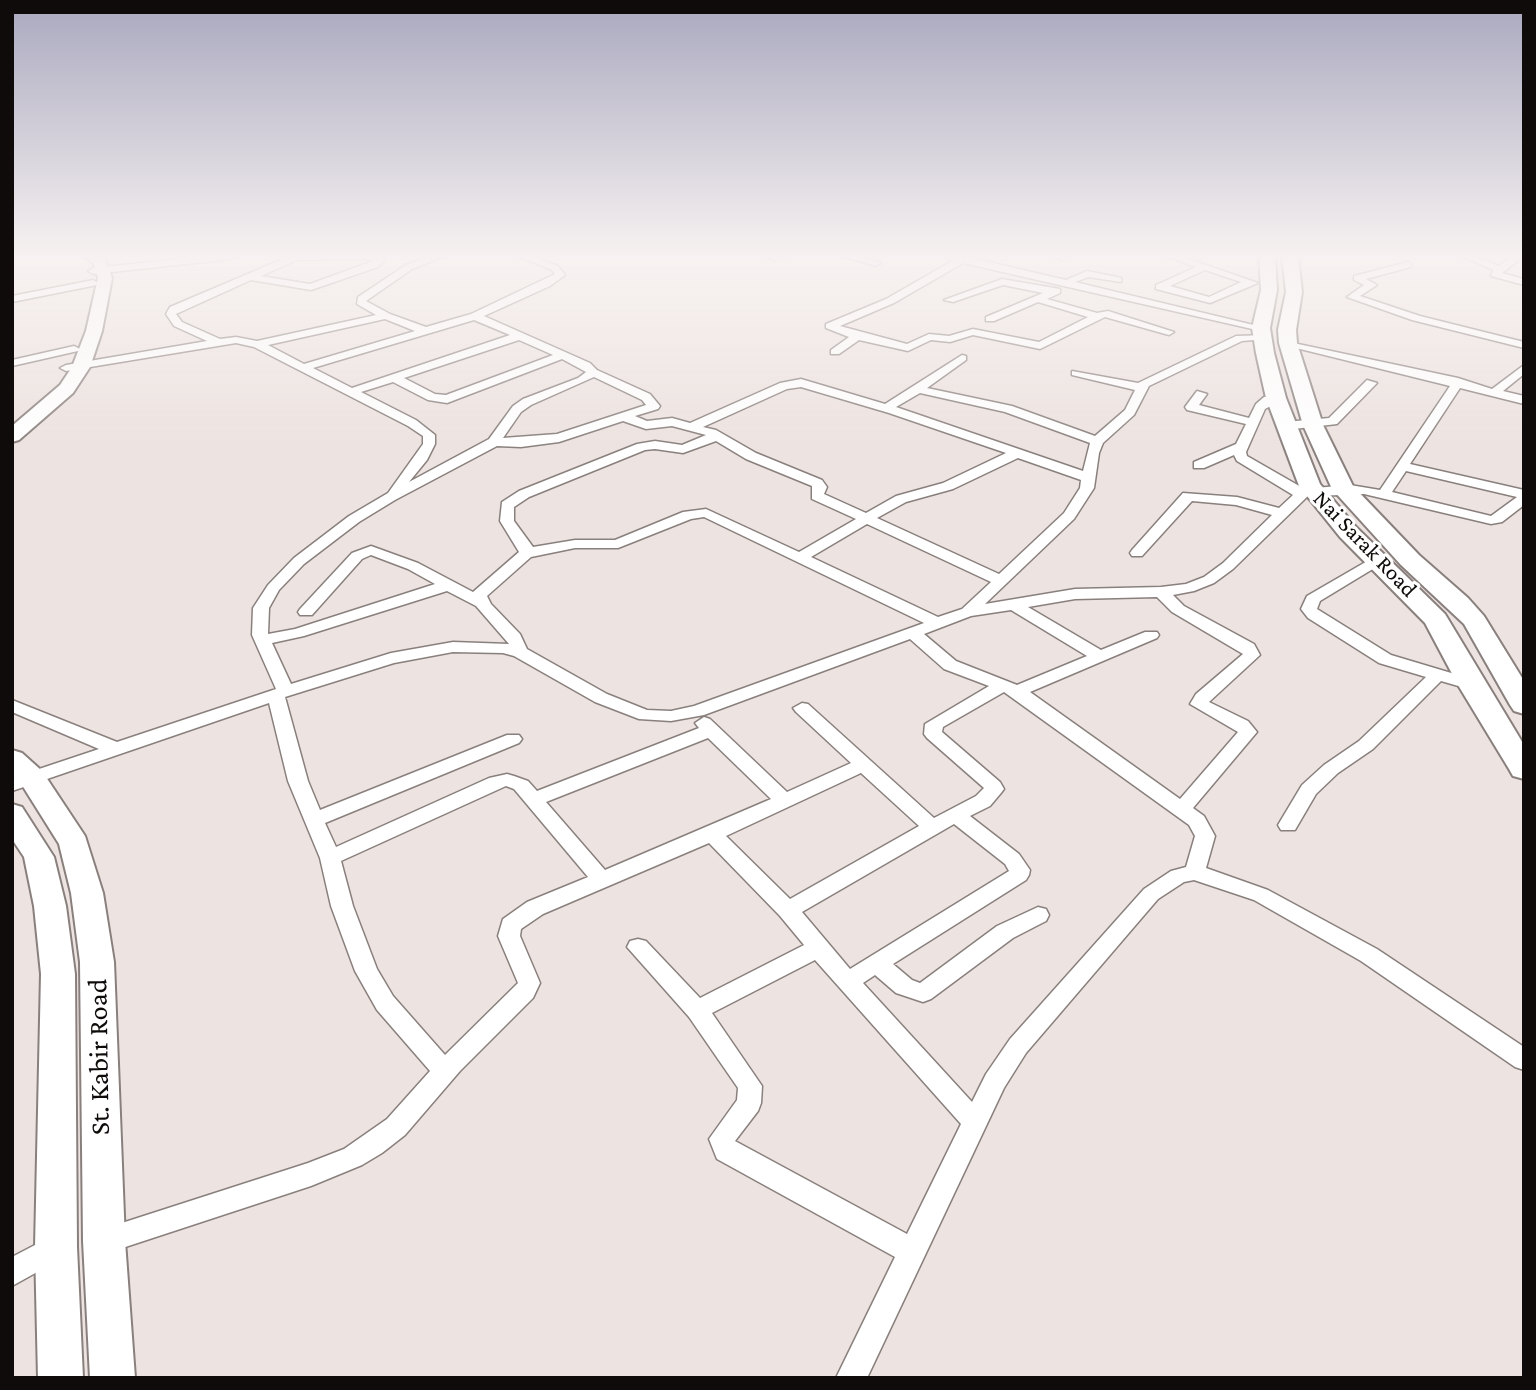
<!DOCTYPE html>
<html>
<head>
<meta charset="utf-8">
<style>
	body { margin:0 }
	#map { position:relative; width:1536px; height:1390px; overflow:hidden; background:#ede3e0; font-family:"Crimson Pro",serif }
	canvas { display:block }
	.frame { position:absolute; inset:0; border:14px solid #0e0b0a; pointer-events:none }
</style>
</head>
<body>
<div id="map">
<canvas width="1536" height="1390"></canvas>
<div class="frame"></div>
</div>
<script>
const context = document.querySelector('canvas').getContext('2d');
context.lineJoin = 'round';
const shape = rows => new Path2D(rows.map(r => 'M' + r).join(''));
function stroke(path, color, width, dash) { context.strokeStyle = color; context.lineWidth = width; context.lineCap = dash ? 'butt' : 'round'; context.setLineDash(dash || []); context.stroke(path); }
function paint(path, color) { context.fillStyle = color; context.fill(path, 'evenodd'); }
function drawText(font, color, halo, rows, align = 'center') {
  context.font = font + ' "Crimson Pro",serif'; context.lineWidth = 6; context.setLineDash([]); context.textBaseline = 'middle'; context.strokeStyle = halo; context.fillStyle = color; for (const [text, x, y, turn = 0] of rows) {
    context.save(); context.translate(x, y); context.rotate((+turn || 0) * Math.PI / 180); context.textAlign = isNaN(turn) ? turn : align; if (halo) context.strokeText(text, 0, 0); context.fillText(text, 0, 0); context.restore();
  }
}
const street = shape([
	[209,256,238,256,233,259,93,274,88,271,93,268,209,256],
	[290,256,376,256,385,260,378,267,311,290,251,280,176,314,182,322,220,339,236,337,257,341,376,315,357,304,358,297,406,265,432,256,445,256,412,269,366,301,390,314,426,327,471,314,555,274,552,270,518,256,531,256,558,266,565,275,550,286,484,316,590,363,597,370,650,394,660,406,658,409,635,416,647,421,672,418,690,423,780,383,801,379,885,404,962,355,966,356,966,360,927,388,1012,406,1095,436,1125,410,1135,390,1072,375,1072,371,1138,383,1236,336,1267,335,1267,339,1242,341,1149,386,1134,415,1103,443,1099,453,1094,488,1074,519,985,604,1075,589,1161,587,1186,584,1204,577,1223,563,1272,515,1236,505,1192,501,1142,556,1132,556,1130,553,1132,550,1183,493,1237,497,1279,508,1293,495,1237,461,1234,455,1204,468,1194,468,1194,462,1236,444,1246,424,1187,410,1185,407,1197,391,1207,394,1199,405,1249,418,1256,404,1264,397,1280,395,1280,401,1265,409,1246,452,1247,456,1301,487,1310,482,1315,483,1315,488,1350,485,1380,490,1450,386,1284,345,1284,341,1458,378,1492,389,1524,365,1524,374,1503,391,1524,396,1524,404,1460,388,1410,464,1524,490,1524,505,1502,522,1491,524,1364,494,1316,496,1310,494,1233,569,1214,583,1194,591,1173,595,1184,606,1254,644,1260,655,1209,702,1248,721,1257,732,1193,808,1204,816,1215,836,1206,868,1268,890,1377,949,1524,1047,1524,1070,1515,1067,1361,961,1254,900,1194,880,1184,882,1158,899,1026,1053,1004,1088,867,1378,836,1378,895,1257,717,1159,709,1139,737,1100,738,1088,689,1017,627,947,630,941,638,939,646,941,700,998,804,945,780,916,709,843,543,914,521,929,520,936,540,983,533,998,460,1071,405,1135,382,1153,362,1165,311,1186,104,1254,94,1250,90,1241,94,1232,308,1163,344,1149,387,1119,430,1071,377,1010,355,971,331,906,320,858,288,781,269,703,12,791,12,778,99,749,12,712,12,700,117,742,276,689,252,635,253,608,268,585,294,558,349,516,388,493,423,444,423,436,408,426,254,347,236,343,66,371,60,368,66,365,207,341,174,326,166,314,170,307,290,256],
	[366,259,373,261,310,284,261,276,297,260,366,259],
	[385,319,415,331,304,364,268,345,385,319],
	[474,320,510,335,352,388,313,368,474,320],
	[519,340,553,355,446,395,435,394,404,378,519,340],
	[562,359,586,372,578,378,523,399,513,406,489,439,409,482,427,460,435,444,435,435,416,420,361,392,393,382,428,400,447,403,562,359],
	[594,377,642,400,646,405,557,434,503,438,521,412,531,405,594,377],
	[801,387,889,413,1006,453,943,483,896,496,866,513,824,494,827,487,822,480,756,453,716,430,703,427,787,389,801,387],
	[920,393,1005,412,1090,443,1083,471,896,407,920,393],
	[623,421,646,429,672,426,706,435,682,445,655,441,637,444,519,491,502,502,500,521,519,552,473,592,418,563,371,546,352,553,300,609,298,612,300,615,312,615,362,559,371,555,408,569,435,584,295,629,268,634,269,608,279,590,304,564,359,522,395,500,497,446,521,447,559,442,623,421],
	[716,441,746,459,812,486,812,499,856,519,799,552,706,509,683,512,615,540,575,540,533,547,514,521,514,507,529,497,645,450,655,449,683,453,716,441],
	[1018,458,1081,480,1080,488,1064,513,999,574,877,518,906,502,953,489,1018,458],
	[1406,471,1517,497,1491,516,1392,492,1406,471],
	[704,517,924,623,694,706,671,711,647,710,607,694,527,649,520,634,491,604,487,596,531,557,575,548,618,548,691,519,704,517],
	[867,524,991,582,962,609,938,617,811,557,867,524],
	[447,591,476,606,509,644,453,642,391,653,291,684,272,643,304,636,447,591],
	[1157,597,1172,612,1243,654,1196,694,1190,704,1238,732,1180,799,1030,692,1157,638,1159,635,1157,632,1145,632,1101,650,1028,607,1075,599,1157,597],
	[1011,610,1087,656,1017,685,956,661,924,634,971,616,1011,610],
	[910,639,944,669,989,686,925,724,924,734,927,738,984,788,976,796,934,818,808,704,802,703,793,708,796,712,851,763,787,792,710,719,704,717,695,723,699,728,537,791,528,781,514,776,507,774,489,778,336,847,325,823,519,743,522,739,519,735,507,735,320,810,308,781,285,697,394,663,453,652,503,653,514,656,595,702,639,719,671,721,704,715,910,639],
	[1004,692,1189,825,1195,836,1186,867,1171,871,1144,889,1010,1039,986,1074,972,1102,863,983,875,975,896,993,923,1002,931,999,1013,938,1046,921,1049,915,1046,909,1038,907,997,926,920,983,912,980,893,964,1026,880,1029,875,1030,870,1019,854,970,816,990,806,1001,793,1004,789,1000,782,942,732,943,727,1004,692],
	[708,738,771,799,605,870,546,802,708,738],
	[861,773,919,826,790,899,726,836,861,773],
	[506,786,514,789,588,877,527,902,503,919,498,936,518,983,445,1055,393,996,377,969,353,906,341,861,506,786],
	[954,824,1005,864,1009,871,850,969,802,912,954,824],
	[815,960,961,1124,907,1234,735,1141,758,1111,761,1103,762,1086,712,1013,815,960],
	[771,256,785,256,774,261,769,258,771,256],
	[842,256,858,256,881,263,876,266,842,256],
	[947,256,963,256,1066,280,1087,271,1117,277,1121,278,1121,282,1088,277,1075,282,1266,328,1261,331,963,263,894,303,840,326,907,344,929,334,949,336,973,329,1039,342,1088,317,1038,302,994,321,986,321,986,317,1043,293,1003,285,953,302,944,300,1002,279,1060,289,1060,293,1047,299,1097,313,1108,311,1174,332,1169,335,1105,317,1040,349,973,335,950,342,931,340,908,351,859,340,839,354,831,354,831,350,849,337,826,328,826,324,886,299,954,260,948,259,947,256],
	[1054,256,1067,256,1068,257,1063,260,1054,256],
	[1166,256,1180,256,1258,283,1210,303,1156,289,1156,285,1196,267,1166,256],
	[1205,270,1241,282,1209,297,1170,286,1205,270],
	[1462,256,1475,256,1499,266,1513,256,1524,256,1502,273,1524,279,1524,285,1491,276,1493,270,1462,256],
	[1408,262,1411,263,1411,267,1366,279,1377,285,1360,296,1420,316,1524,342,1524,348,1412,320,1347,297,1364,285,1354,280,1354,276,1408,262],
	[93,280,98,283,97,285,12,302,12,296,93,280],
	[74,346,80,349,78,351,12,366,12,360,74,346],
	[1367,380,1377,383,1337,424,1285,430,1279,426,1285,422,1329,418,1367,380],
	[1376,556,1381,558,1384,561,1381,564,1320,601,1317,609,1391,655,1478,681,1481,685,1472,690,1441,681,1373,749,1338,773,1316,794,1295,830,1281,830,1278,825,1302,785,1324,765,1359,741,1426,677,1379,663,1308,618,1301,609,1307,596,1376,556],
	[56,1234,66,1238,70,1247,66,1256,12,1286,12,1257,56,1234]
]);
const secondary = shape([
	[84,256,100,256,105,259,112,278,102,331,90,367,73,393,19,440,12,442,12,426,60,385,72,367,86,331,98,278,94,264,84,256],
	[12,750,22,753,42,771,85,836,103,893,114,962,125,1241,135,1378,90,1378,83,1241,80,962,71,893,59,844,22,785,12,775,12,750],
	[12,804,22,807,54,857,66,906,75,974,77,1247,83,1378,38,1378,35,1247,41,974,34,906,24,857,12,839,12,804]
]);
const primary = shape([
	[1259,256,1275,256,1277,290,1270,328,1274,353,1286,398,1320,484,1356,527,1445,614,1524,745,1524,779,1513,776,1509,769,1458,685,1425,623,1340,537,1299,486,1266,398,1256,353,1252,328,1261,290,1259,256],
	[1282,256,1298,256,1302,292,1296,330,1297,343,1323,425,1353,486,1419,555,1468,598,1484,616,1524,681,1524,714,1514,711,1510,705,1464,624,1401,565,1332,489,1303,425,1279,343,1278,330,1286,292,1282,256]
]);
stroke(street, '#89807d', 3);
stroke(secondary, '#89807d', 4);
stroke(primary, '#89807d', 4);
paint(street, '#fff');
paint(secondary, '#fff');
paint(primary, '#fff');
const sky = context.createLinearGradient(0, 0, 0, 450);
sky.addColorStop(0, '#aaa8bf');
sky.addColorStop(0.57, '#f7f2f1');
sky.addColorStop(1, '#f7f2f100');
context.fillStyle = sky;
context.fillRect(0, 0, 1536, 450);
drawText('23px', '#0e0b0a', '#fff', [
	["Nai Sarak Road",1365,544,46]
]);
drawText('28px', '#0e0b0a', '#fff', [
	["St. Kabir Road",99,1057,-91]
]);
</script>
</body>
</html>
